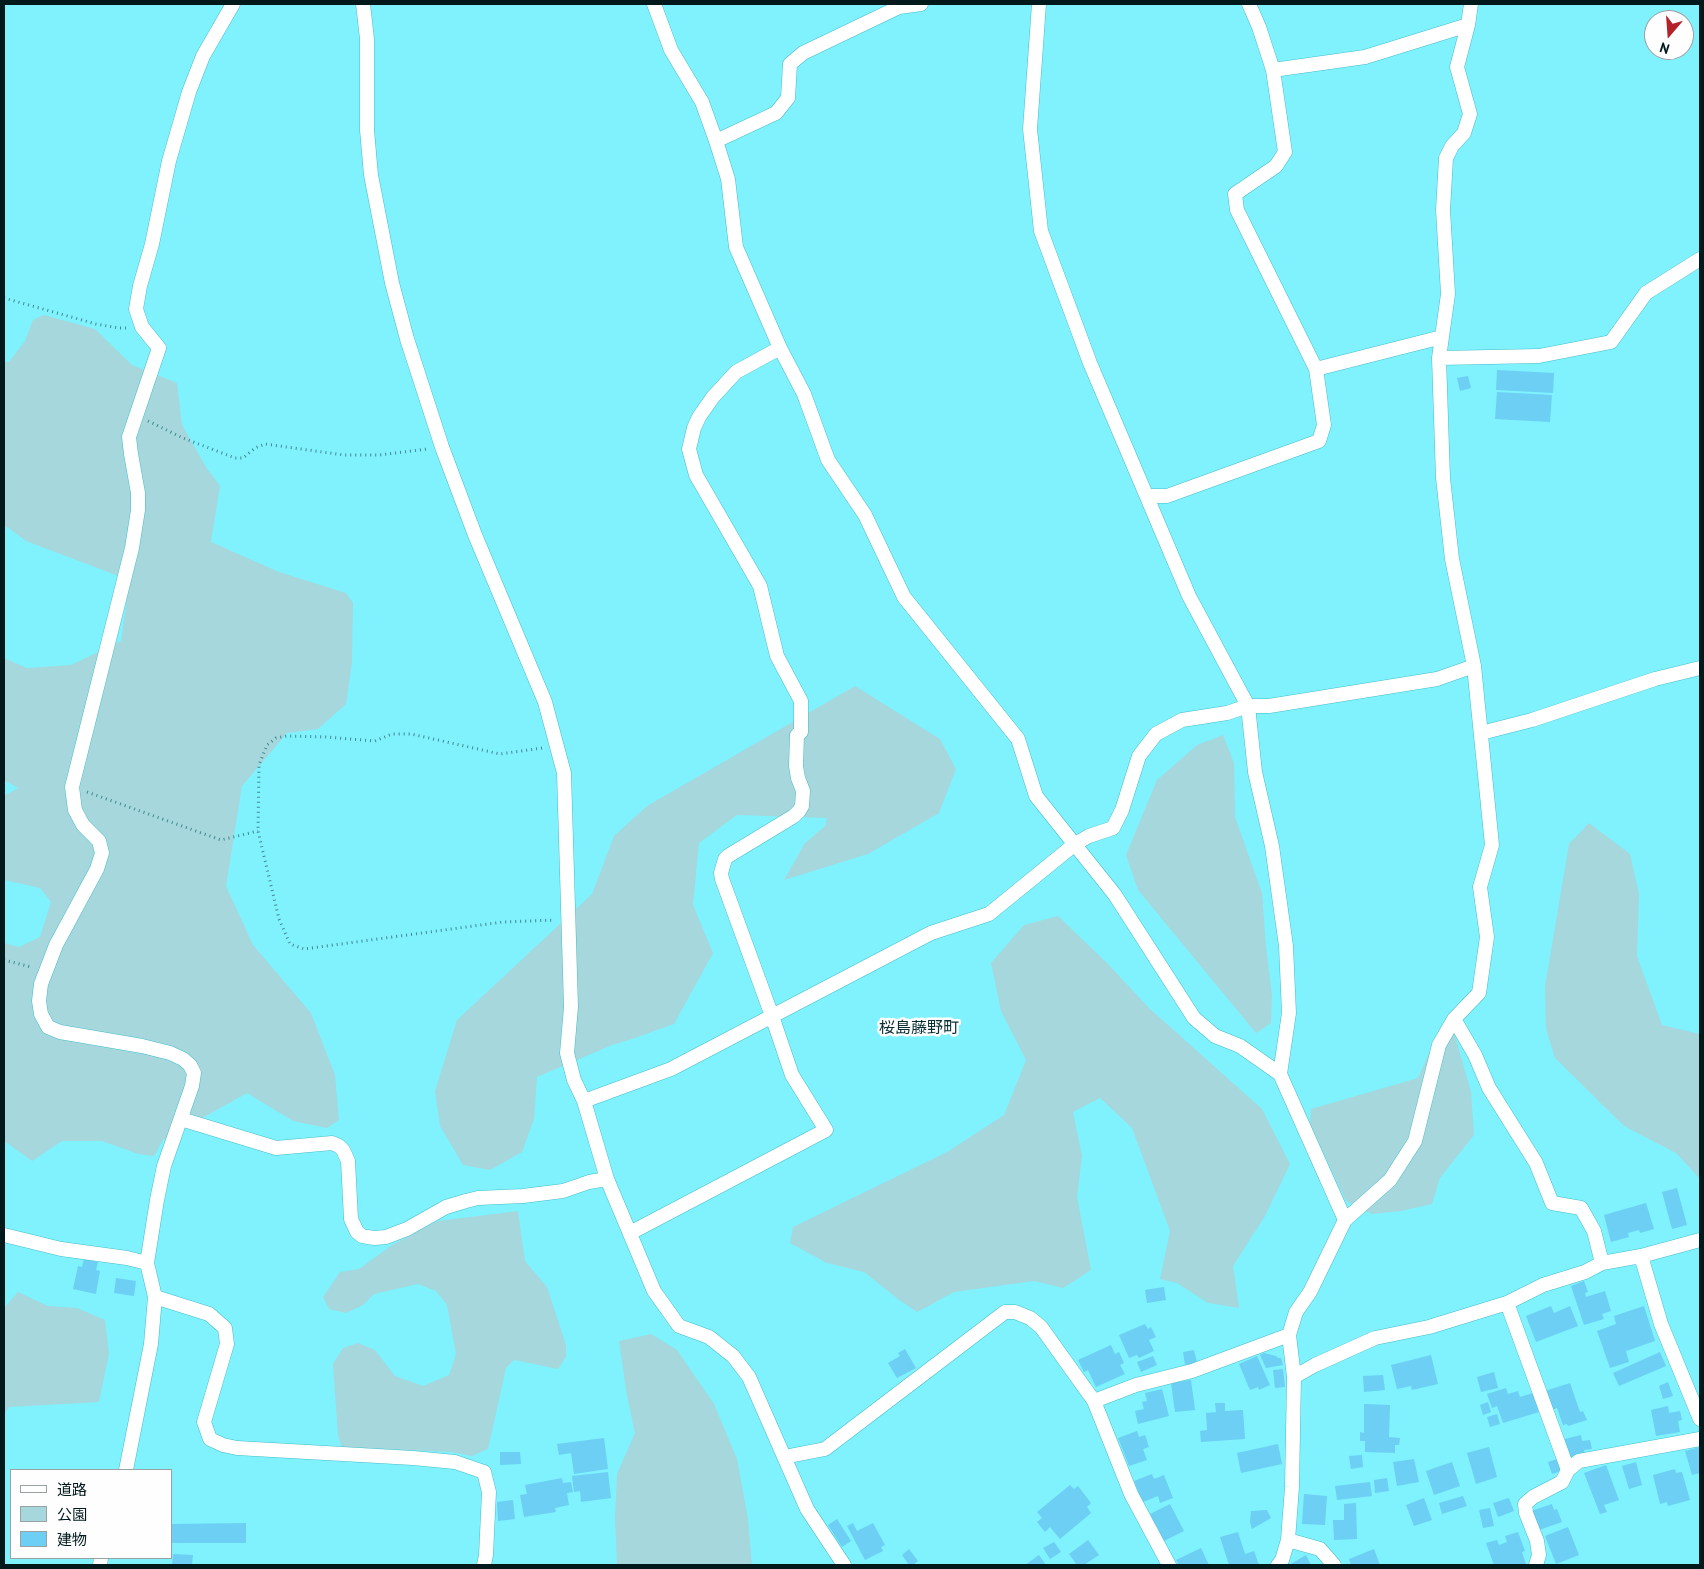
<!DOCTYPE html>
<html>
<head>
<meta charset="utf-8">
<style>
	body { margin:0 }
	#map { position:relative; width:1704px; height:1569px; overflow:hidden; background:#7ff2fe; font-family:"PT Sans","Noto Sans JP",sans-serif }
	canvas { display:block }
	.frame { position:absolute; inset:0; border:5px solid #01191b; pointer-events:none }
	.legend { position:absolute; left:10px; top:1469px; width:162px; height:90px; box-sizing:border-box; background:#fefefe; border:1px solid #99a2a3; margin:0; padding:6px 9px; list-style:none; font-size:15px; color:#01191b }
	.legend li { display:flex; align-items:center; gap:10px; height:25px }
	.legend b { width:25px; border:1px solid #99a2a3 }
	.north { position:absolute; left:1644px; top:10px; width:50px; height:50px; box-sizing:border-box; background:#fefefe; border:1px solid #99a2a3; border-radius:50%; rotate:198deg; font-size:14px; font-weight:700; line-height:20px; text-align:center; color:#01191b }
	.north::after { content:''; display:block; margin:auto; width:18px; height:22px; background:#b32229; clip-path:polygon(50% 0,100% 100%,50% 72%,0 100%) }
</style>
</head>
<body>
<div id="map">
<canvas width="1704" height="1569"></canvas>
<div class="frame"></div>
<ul class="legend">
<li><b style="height:6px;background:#fff"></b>道路</li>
<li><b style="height:14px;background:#a5d7dd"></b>公園</li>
<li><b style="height:14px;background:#6ccff3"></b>建物</li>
</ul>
<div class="north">N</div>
</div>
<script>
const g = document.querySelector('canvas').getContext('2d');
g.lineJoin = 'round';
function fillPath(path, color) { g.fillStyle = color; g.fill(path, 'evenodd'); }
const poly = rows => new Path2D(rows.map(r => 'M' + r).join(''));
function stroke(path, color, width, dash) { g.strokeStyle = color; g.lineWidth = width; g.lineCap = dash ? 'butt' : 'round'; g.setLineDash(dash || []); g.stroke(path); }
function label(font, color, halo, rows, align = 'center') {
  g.font = font + ' "PT Sans","Noto Sans JP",sans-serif'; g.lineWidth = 5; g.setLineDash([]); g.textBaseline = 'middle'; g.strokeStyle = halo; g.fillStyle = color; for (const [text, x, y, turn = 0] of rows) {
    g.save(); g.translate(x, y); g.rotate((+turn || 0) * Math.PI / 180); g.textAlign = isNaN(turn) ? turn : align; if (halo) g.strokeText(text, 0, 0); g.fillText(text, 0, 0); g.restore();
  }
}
fillPath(poly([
	[44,315,95,329,132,365,177,383,182,425,206,467,220,486,211,542,279,572,346,593,353,603,352,662,346,704,318,729,287,733,242,786,226,886,253,945,311,1013,335,1075,339,1120,327,1128,293,1121,247,1093,163,1140,154,1156,138,1154,102,1141,62,1141,32,1161,4,1141,4,943,19,947,40,937,51,902,40,888,4,880,4,796,18,788,4,780,4,658,27,668,71,665,121,641,129,585,116,575,26,541,4,525,4,362,9,362,25,341,33,320],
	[855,686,940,739,956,769,939,813,868,854,784,880,805,843,825,826,827,818,737,815,699,843,693,905,713,953,674,1024,632,1039,612,1045,537,1077,534,1119,522,1152,490,1170,463,1165,440,1126,435,1091,457,1020,592,894,614,836,647,806],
	[1223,735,1234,763,1235,817,1262,893,1266,946,1272,996,1271,1023,1256,1033,1138,890,1126,855,1157,780,1197,745],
	[1589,823,1630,854,1639,894,1637,956,1662,1025,1700,1034,1700,1179,1676,1153,1624,1126,1555,1058,1546,1029,1545,986,1569,844],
	[1058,916,1107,963,1149,1008,1262,1109,1290,1164,1265,1216,1233,1266,1239,1308,1208,1303,1177,1283,1160,1279,1170,1231,1132,1128,1100,1098,1073,1112,1082,1156,1077,1197,1091,1270,1063,1288,1034,1281,954,1292,917,1312,898,1299,864,1272,827,1263,790,1243,793,1227,947,1152,1004,1115,1026,1060,1001,1011,991,963,1024,925],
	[1453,1029,1471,1092,1474,1135,1440,1178,1432,1204,1401,1211,1372,1214,1346,1201,1310,1124,1311,1109,1418,1078,1430,1051],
	[518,1211,525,1261,547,1287,566,1345,566,1357,558,1369,514,1360,506,1368,488,1449,472,1456,451,1452,342,1447,338,1436,333,1364,343,1348,358,1343,375,1350,395,1376,423,1386,449,1375,456,1354,447,1305,436,1291,418,1284,374,1294,363,1305,346,1313,329,1309,323,1297,340,1272,359,1269,392,1245,438,1221],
	[18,1292,48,1306,77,1308,105,1320,109,1354,99,1402,9,1407,4,1415,4,1308],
	[651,1334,677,1350,714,1404,737,1459,748,1519,752,1565,617,1565,615,1518,617,1474,635,1433,627,1396,619,1341]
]), '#a5d7dd');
fillPath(poly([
	[1497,370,1554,373,1553,393,1496,390],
	[1468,376,1471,388,1460,391,1457,378],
	[1497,392,1552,395,1550,422,1495,419],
	[1677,1188,1687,1225,1672,1229,1662,1192],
	[1646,1203,1654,1229,1640,1233,1639,1230,1628,1233,1629,1237,1611,1242,1604,1215],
	[84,1259,98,1262,96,1270,100,1271,96,1294,73,1289,78,1266,82,1267],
	[116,1278,136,1281,134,1296,114,1293],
	[1584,1281,1588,1292,1585,1293,1586,1297,1605,1291,1611,1311,1602,1314,1604,1319,1584,1325,1571,1286],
	[1164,1287,1166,1300,1147,1303,1145,1290],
	[1551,1306,1554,1313,1570,1306,1578,1326,1536,1342,1526,1316],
	[1644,1306,1655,1341,1626,1351,1629,1362,1610,1368,1597,1331,1616,1324,1614,1316],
	[1145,1324,1148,1329,1151,1327,1156,1337,1149,1340,1154,1351,1139,1358,1137,1355,1129,1358,1119,1335],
	[1111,1345,1115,1354,1119,1352,1124,1363,1120,1365,1125,1374,1096,1387,1088,1370,1084,1372,1078,1360],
	[905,1349,916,1368,897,1378,888,1363,900,1356,898,1353],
	[1194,1350,1197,1363,1185,1365,1183,1352],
	[1660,1352,1666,1366,1619,1386,1613,1373],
	[1264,1353,1276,1356,1278,1358,1281,1358,1283,1365,1266,1368,1260,1355],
	[1431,1355,1438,1384,1412,1390,1411,1386,1397,1389,1391,1365],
	[1153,1356,1157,1365,1141,1372,1137,1362],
	[1257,1356,1270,1385,1259,1390,1258,1387,1250,1390,1239,1364],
	[1283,1369,1285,1387,1275,1388,1273,1370],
	[1494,1372,1498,1388,1481,1392,1477,1377],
	[1383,1375,1385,1390,1364,1392,1363,1376],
	[1191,1380,1195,1410,1175,1412,1171,1383],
	[1668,1382,1673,1396,1663,1399,1659,1386],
	[1570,1383,1580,1412,1583,1411,1587,1420,1568,1426,1567,1424,1563,1425,1557,1408,1549,1411,1542,1392],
	[1506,1388,1508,1394,1518,1391,1520,1397,1533,1393,1539,1412,1503,1423,1497,1406,1492,1408,1487,1394],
	[1162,1389,1169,1416,1138,1424,1135,1411,1144,1409,1142,1402,1147,1401,1145,1393],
	[1488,1402,1491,1412,1483,1415,1480,1405],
	[1215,1403,1225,1403,1225,1411,1243,1410,1245,1439,1201,1442,1200,1431,1207,1430,1206,1413,1216,1412],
	[1364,1404,1390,1405,1389,1437,1400,1438,1399,1445,1395,1445,1395,1453,1365,1452,1365,1441,1360,1441,1360,1432,1364,1433],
	[1668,1406,1669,1413,1680,1411,1682,1420,1678,1421,1680,1432,1656,1436,1651,1410],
	[1497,1414,1500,1424,1490,1427,1487,1417],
	[1137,1431,1139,1437,1145,1435,1149,1447,1143,1449,1147,1460,1129,1466,1118,1438],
	[1581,1435,1582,1441,1590,1440,1592,1449,1584,1450,1585,1454,1566,1458,1561,1440],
	[604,1438,608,1469,574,1474,571,1453,559,1455,557,1444],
	[1278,1444,1282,1464,1241,1473,1237,1453],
	[1489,1447,1497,1477,1476,1484,1467,1453],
	[1700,1447,1700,1473,1692,1475,1685,1451],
	[500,1452,520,1452,521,1464,500,1465],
	[1362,1455,1363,1467,1351,1469,1349,1456],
	[1414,1459,1419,1482,1397,1486,1393,1462],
	[1557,1459,1561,1471,1552,1474,1548,1462],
	[1452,1462,1460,1486,1434,1495,1426,1471],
	[1636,1462,1642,1485,1629,1489,1622,1466],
	[1606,1465,1619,1500,1604,1505,1607,1512,1600,1514,1584,1473],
	[1675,1469,1676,1473,1682,1472,1690,1500,1668,1506,1667,1502,1660,1504,1653,1475],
	[608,1472,611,1498,581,1502,580,1491,574,1492,572,1476],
	[1152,1474,1154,1479,1164,1475,1173,1498,1160,1503,1158,1496,1143,1502,1134,1481],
	[562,1478,563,1483,571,1482,573,1492,567,1493,569,1505,555,1508,556,1512,524,1517,520,1495,527,1494,525,1485],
	[1387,1478,1389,1491,1375,1493,1374,1480],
	[1370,1482,1372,1496,1337,1500,1335,1486],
	[1070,1485,1074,1489,1078,1486,1091,1503,1087,1507,1091,1513,1060,1539,1050,1527,1045,1532,1037,1522,1042,1518,1037,1512],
	[1304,1494,1327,1496,1325,1525,1302,1524],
	[1463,1496,1467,1506,1442,1514,1439,1503],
	[1424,1498,1432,1520,1414,1526,1406,1505],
	[1509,1498,1514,1511,1498,1517,1493,1503],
	[513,1500,515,1519,498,1521,497,1502],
	[1356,1503,1357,1539,1334,1540,1333,1520,1344,1520,1344,1504],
	[1170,1504,1184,1531,1164,1541,1150,1514],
	[1552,1504,1554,1510,1557,1509,1562,1522,1539,1530,1531,1511],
	[1490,1508,1494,1526,1483,1528,1479,1510],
	[1267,1510,1271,1518,1252,1529,1250,1522,1251,1511],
	[837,1519,851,1541,842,1547,828,1525],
	[246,1523,246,1543,171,1543,171,1524],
	[853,1523,857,1531,873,1523,885,1545,881,1547,883,1551,865,1560,847,1526],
	[1568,1527,1579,1555,1556,1564,1545,1536],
	[1238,1532,1245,1554,1254,1551,1259,1565,1229,1565,1220,1537],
	[1518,1532,1525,1551,1522,1552,1526,1564,1494,1565,1486,1543,1497,1540,1499,1545,1507,1542,1505,1536],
	[1088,1540,1099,1555,1084,1565,1077,1565,1069,1554],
	[1054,1542,1061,1552,1050,1559,1043,1548],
	[1201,1548,1209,1565,1179,1565,1176,1560],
	[909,1549,918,1561,913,1565,909,1565,902,1555],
	[1374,1549,1380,1565,1351,1565,1349,1559],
	[173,1554,193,1555,192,1565,172,1565],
	[1039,1555,1046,1565,1025,1565],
	[1306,1555,1311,1565,1289,1565]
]), '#6ccff3');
const minor = poly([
	[363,4,367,39,367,130,371,175,392,283,407,339,442,447,475,535,545,702,564,773,571,1007,567,1053,574,1080,584,1101,607,1179,654,1291,679,1326,709,1337,733,1356,749,1377,807,1509,844,1565],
	[654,4,671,50,702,102,716,141,728,179,736,247,780,348,804,394,828,460,865,515,904,597,1018,739,1036,796,1115,895,1194,1018,1215,1036,1240,1046,1280,1074],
	[1039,4,1030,129,1041,231,1090,363,1189,596,1248,706,1255,772,1272,846,1286,946,1289,1013,1280,1074,1345,1220],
	[1273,70,1365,57,1468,25],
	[716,141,776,113,788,98,790,64,803,53,899,7,921,4],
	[1439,358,1539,356,1611,342,1646,293,1700,259],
	[1316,369,1442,337],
	[1147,496,1167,496,1319,441,1324,425,1316,369,1237,210,1235,194,1276,166,1285,152,1273,70,1259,27,1249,4],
	[1481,733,1532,720,1655,679,1700,668],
	[1454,1019,1475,1055,1489,1088,1536,1163,1552,1203,1581,1208,1594,1231,1602,1263],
	[584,1101,671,1069,931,933,989,914,1075,844,1089,836,1113,828,1122,810,1139,756,1156,734,1182,720,1227,713,1248,706,1269,706,1437,679,1474,666],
	[181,1119,276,1148,332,1143,339,1146,343,1150,348,1161,351,1219,357,1232,362,1236,367,1237,375,1238,386,1237,407,1229,446,1207,466,1201,478,1198,523,1196,563,1191,589,1182,607,1179],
	[630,1233,826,1130,792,1075,772,1016,722,879,721,873,725,859,728,856,794,816,799,811,802,806,803,791,798,778,796,766,797,735,801,732,801,701,777,656,760,586,696,475,689,449,694,428,699,417,713,397,736,372,780,348],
	[4,1235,61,1249,127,1258,147,1263],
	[1641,1256,1661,1324,1700,1419],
	[155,1297,209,1314,225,1328,227,1344,204,1422,210,1439,223,1445,237,1448,413,1458,455,1462,484,1472,489,1492,486,1555,484,1565],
	[1507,1303,1568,1470],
	[1294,1377,1315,1365,1375,1338,1429,1327,1507,1303,1543,1285,1585,1272,1602,1263,1641,1256,1700,1240],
	[1094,1401,1136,1385,1192,1371,1289,1335],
	[784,1457,825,1449,1005,1312,1015,1312,1030,1318,1041,1327,1094,1401,1131,1494,1169,1565],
	[126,1470,151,1344,155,1297,147,1263,157,1200,164,1166,192,1086,194,1073,190,1065,183,1059,170,1053,142,1046,60,1032,48,1027,41,1014,39,1001,41,984,56,945,97,869,102,853,99,841,83,825,75,810,72,787,132,548,138,510,138,493,131,454,129,437,159,348,142,327,136,309,140,286,152,244,169,161,189,92,203,56,233,4],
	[1288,1540,1320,1549,1334,1565],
	[100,1565,101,1558],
	[1278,1565,1282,1560,1288,1540,1292,1487,1294,1377,1289,1335,1296,1312,1310,1292,1345,1220,1390,1180,1415,1141,1439,1045,1454,1019,1479,993,1487,937,1480,887,1492,845,1474,666,1452,559,1443,478,1439,358,1448,294,1443,210,1446,158,1452,146,1464,133,1470,114,1457,67,1468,25,1471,4],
	[1536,1565,1539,1555,1537,1541,1526,1513,1525,1504,1533,1497,1562,1482,1568,1470,1579,1461,1700,1439]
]);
stroke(minor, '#45bdc9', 15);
stroke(poly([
	[4,298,96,324,119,328,126,328],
	[148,421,183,438,235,458,243,458,255,448,265,444,344,455,380,455,427,449],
	[542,748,500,754,411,734,392,734,375,741,326,737,287,736,276,738,267,745,259,765,258,831,279,919,290,944,304,949,503,922,555,920],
	[87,792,221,840,258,831],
	[4,960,31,967]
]), '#41888f', 3, [1, 4]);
stroke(minor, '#fff', 14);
label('16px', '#092f33', '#fefefe', [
	["桜島藤野町",919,1028]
]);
</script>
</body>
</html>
